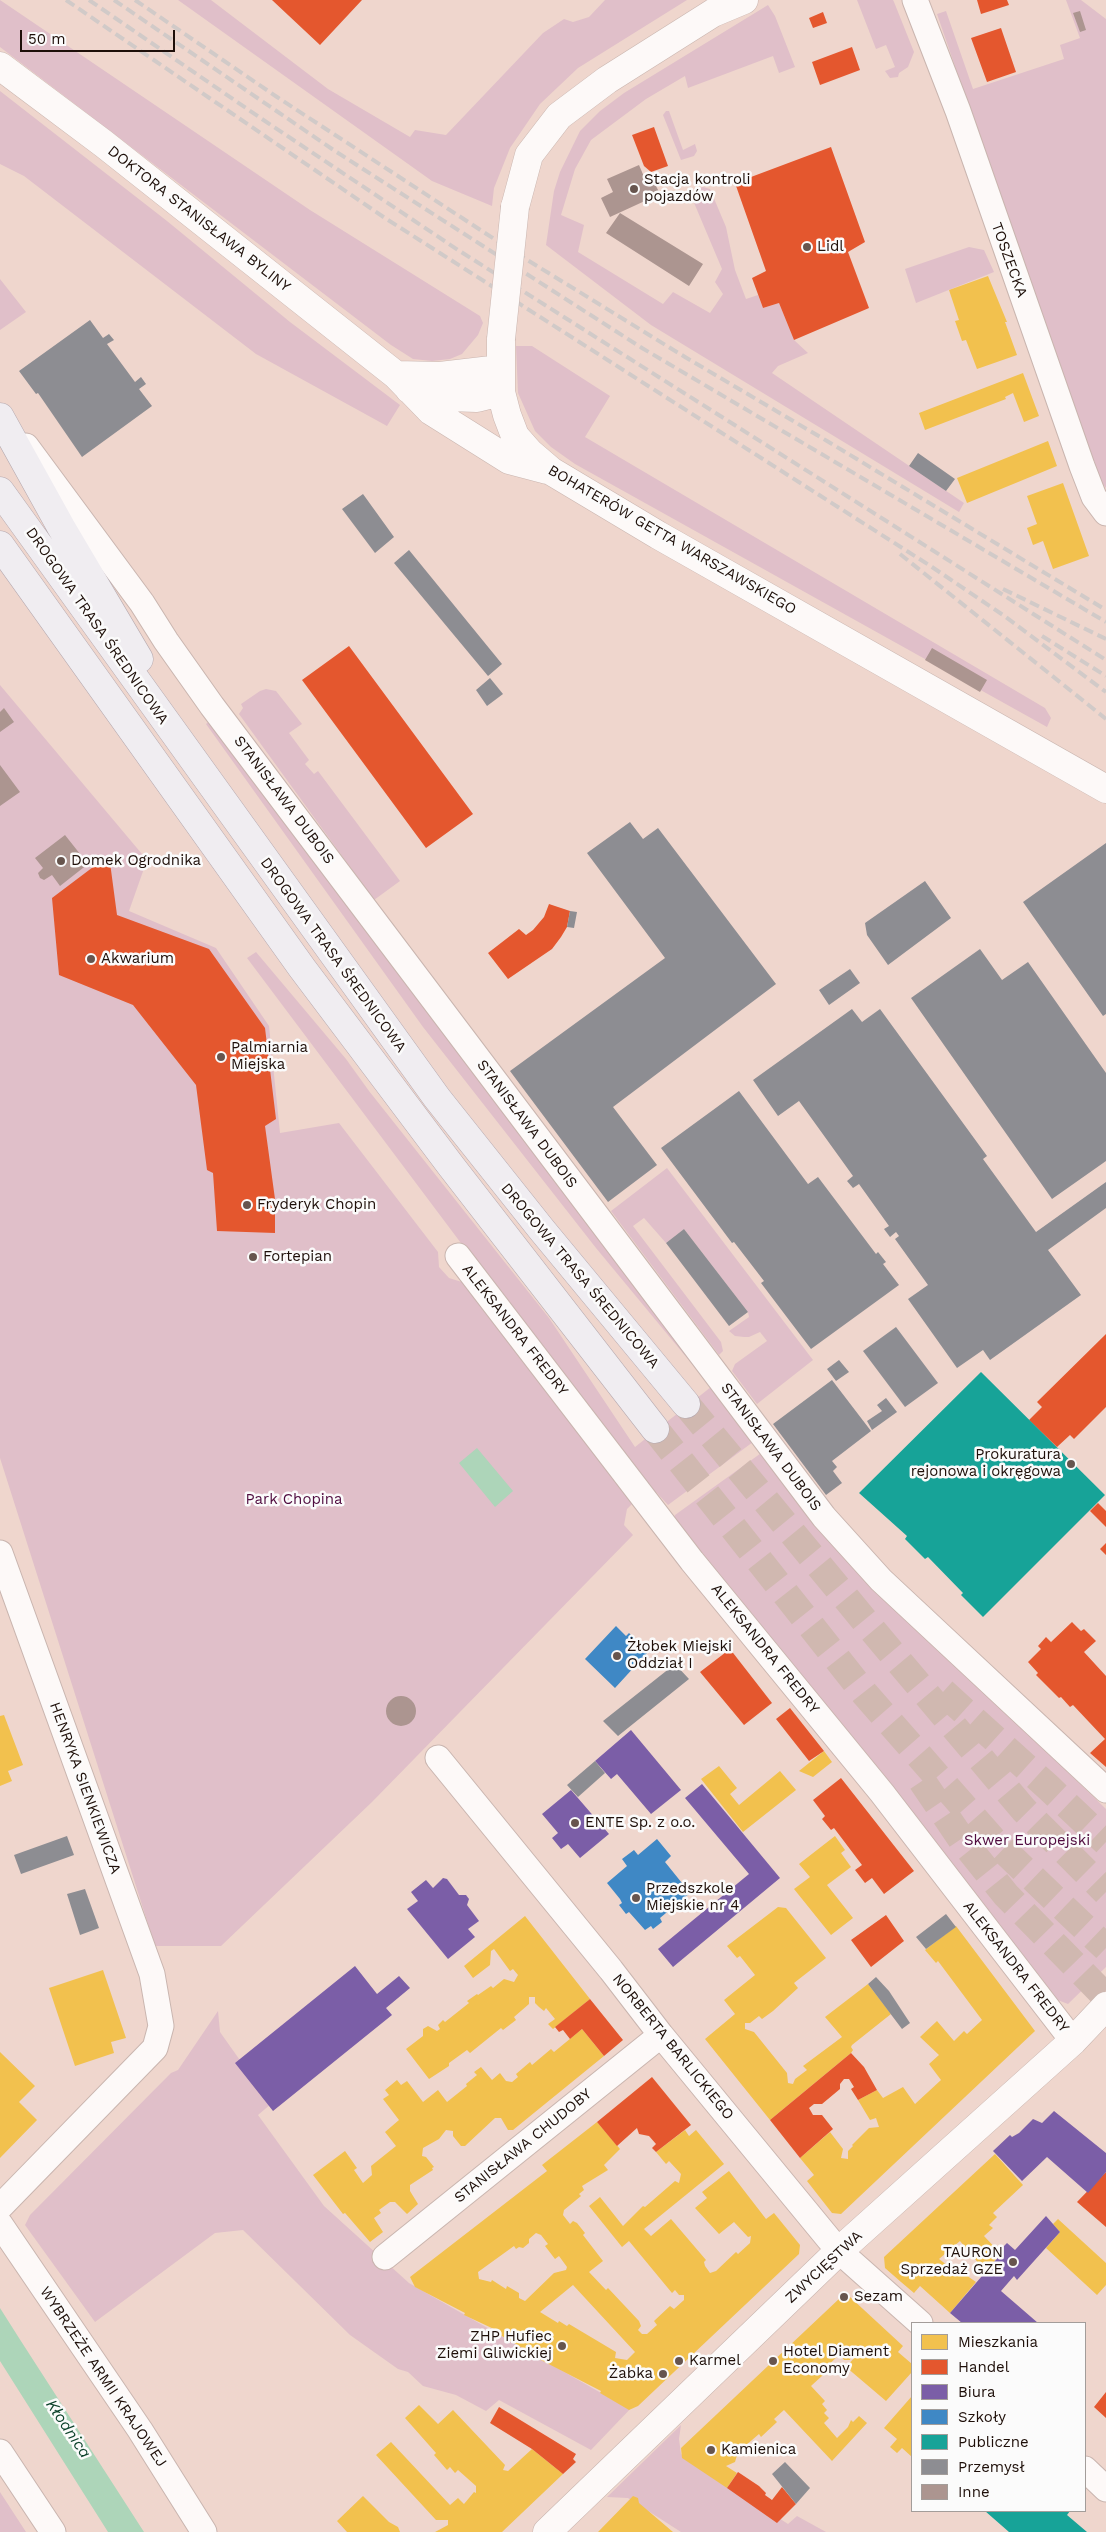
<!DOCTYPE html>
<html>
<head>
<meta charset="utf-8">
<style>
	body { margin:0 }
	#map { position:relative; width:1106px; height:2532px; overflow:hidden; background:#efd6cd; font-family:"Work Sans",sans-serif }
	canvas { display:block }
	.legend { position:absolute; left:911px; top:2322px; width:175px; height:190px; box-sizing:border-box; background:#fbfbfb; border:1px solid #a39d9a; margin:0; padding:6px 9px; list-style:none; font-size:15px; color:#1e0f09 }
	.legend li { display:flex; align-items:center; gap:10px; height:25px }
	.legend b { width:25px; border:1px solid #a39d9a }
	.scale { position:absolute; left:20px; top:30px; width:155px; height:22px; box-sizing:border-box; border:2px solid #1e0f09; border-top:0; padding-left:6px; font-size:15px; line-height:18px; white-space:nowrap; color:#1e0f09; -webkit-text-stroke:4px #fbfbfb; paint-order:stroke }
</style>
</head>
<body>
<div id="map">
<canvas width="1106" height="2532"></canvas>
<ul class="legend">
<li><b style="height:14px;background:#f2c14e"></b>Mieszkania</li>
<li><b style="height:14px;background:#e4572e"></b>Handel</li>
<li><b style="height:14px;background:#7b5ea7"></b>Biura</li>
<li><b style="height:14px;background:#3f88c5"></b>Szkoły</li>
<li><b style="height:14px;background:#17a398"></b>Publiczne</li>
<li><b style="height:14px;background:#8d8d92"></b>Przemysł</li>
<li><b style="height:14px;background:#ac9590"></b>Inne</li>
</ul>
<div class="scale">50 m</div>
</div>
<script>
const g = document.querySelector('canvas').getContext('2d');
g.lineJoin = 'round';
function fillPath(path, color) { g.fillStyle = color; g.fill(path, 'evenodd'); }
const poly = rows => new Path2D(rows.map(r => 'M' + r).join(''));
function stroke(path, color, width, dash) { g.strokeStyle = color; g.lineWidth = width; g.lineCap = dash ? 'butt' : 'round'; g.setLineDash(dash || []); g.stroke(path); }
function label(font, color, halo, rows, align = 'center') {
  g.font = font + ' "Work Sans",sans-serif'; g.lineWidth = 5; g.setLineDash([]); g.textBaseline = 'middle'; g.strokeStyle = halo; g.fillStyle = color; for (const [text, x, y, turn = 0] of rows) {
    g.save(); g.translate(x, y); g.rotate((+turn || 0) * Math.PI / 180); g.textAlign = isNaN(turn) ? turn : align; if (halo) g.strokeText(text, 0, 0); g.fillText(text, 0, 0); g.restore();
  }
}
fillPath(poly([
	[0,0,310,210,480,316,483,323,478,335,462,354,450,359,432,361,413,359,391,345,0,47],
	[178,0,211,0,328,89,410,137,415,130,446,135,543,33,564,19,573,22,589,17,605,0,687,0,578,68,540,104,510,148,494,188,492,206,432,181],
	[857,0,893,0,894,2,914,52,908,67,899,73,898,77,890,78,885,71,895,67,886,45,876,49],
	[1066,0,1081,0,1106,19,1106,488,1096,476,937,14,946,11,973,89,1064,59,1060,45,1080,38],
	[768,5,775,16,795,67,779,73,773,56,688,88,685,76,646,99,591,140,575,169,561,215,584,225,578,252,663,304,673,292,710,313,723,294,715,282,722,269,692,198,695,189,703,187,710,189,726,227,735,270,746,299,758,295,763,308,779,303,794,340,808,353,778,366,772,373,964,503,959,512,651,325,546,245,554,191,560,172,580,131,600,111,624,93],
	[0,91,167,221,290,322,400,405,387,426,256,354,24,176,0,164],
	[666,111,669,111,683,150,695,144,697,151,694,156,681,160,663,115],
	[969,247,984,250,994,272,916,303,905,269],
	[0,279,26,312,0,330],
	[516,346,532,346,610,396,585,437,1045,708,1051,718,1047,727,575,464,551,447,535,431,518,393],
	[0,685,147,860,129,911,216,948,269,1026,280,1133,339,1123,438,1252,439,1267,449,1278,465,1283,633,1503,627,1509,624,1525,633,1535,372,1802,221,1946,155,1946,0,1458],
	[266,689,276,691,302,724,289,733,309,760,305,764,314,774,318,771,400,881,374,900,239,714,243,708,241,704,260,691],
	[212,719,753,1442,668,1505,656,1492,650,1495,247,958,256,952,346,1059,369,1091,549,1318,635,1447,711,1387,596,1248,423,1027,206,724],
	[667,1168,813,1360,757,1404,732,1371,735,1364,767,1341,760,1332,749,1337,744,1337,735,1336,729,1331,749,1317,748,1312,684,1229,666,1243,644,1218,633,1226,721,1342,723,1351,719,1355,611,1211],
	[764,1451,902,1611,1106,1809,1106,1967,1068,2004,1050,1997,672,1524,675,1515],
	[218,2011,220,2032,271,2104,258,2115,324,2206,409,2283,615,2401,634,2405,591,2450,499,2400,486,2411,456,2395,423,2386,408,2372,398,2369,350,2335,243,2230,215,2233,95,2322,25,2225,30,2215,171,2073,178,2070],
	[681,2425,679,2439,681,2454,788,2524,797,2516,826,2532,681,2532,628,2498,607,2497],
	[0,2492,26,2532,0,2532]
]), '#e0bfc9');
fillPath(poly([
	[477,1448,513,1491,495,1507,459,1463],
	[0,2308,19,2338,144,2532,108,2532,0,2361]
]), '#add5b9');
fillPath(poly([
	[988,276,1007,322,1005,322,1017,355,977,369,966,340,962,341,955,321,959,320,949,290],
	[1023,373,1039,416,1024,422,1013,393,1005,397,1006,399,925,430,919,413],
	[1048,441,1057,466,967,503,957,478],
	[1063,483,1089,556,1053,569,1043,541,1033,545,1027,528,1037,524,1027,496],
	[4,1715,23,1765,8,1771,12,1781,0,1786,0,1716],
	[824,1751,832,1762,813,1777,799,1771],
	[719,1766,737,1788,730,1794,739,1805,780,1771,796,1790,743,1832,701,1779],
	[835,1836,845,1850,841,1853,851,1867,827,1885,853,1918,831,1935,794,1889,810,1877,799,1864],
	[778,1907,786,1908,826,1958,794,1983,798,1988,773,2011,762,2019,759,2016,750,2023,745,2023,745,2029,754,2032,787,2073,788,2083,793,2084,795,2079,807,2070,803,2066,842,2037,825,2017,868,1984,891,2014,852,2045,851,2047,853,2050,851,2053,770,2120,705,2039,735,2014,724,2000,755,1975,740,1956,737,1958,727,1946],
	[525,1916,590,1999,553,2029,548,2024,555,2019,546,2008,544,2011,539,2007,535,2003,535,1997,529,1997,529,2004,514,2017,516,2020,503,2030,501,2028,470,2053,467,2050,449,2063,449,2066,429,2079,406,2049,423,2036,423,2029,428,2026,437,2031,440,2029,438,2025,443,2020,445,2022,469,2003,467,2001,477,1994,478,1995,491,1986,493,1988,504,1979,514,1982,518,1975,513,1969,510,1971,494,1949,491,1951,490,1965,473,1978,464,1966],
	[956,1926,1035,2031,841,2214,832,2213,807,2181,814,2175,800,2158,830,2132,843,2149,841,2158,848,2159,848,2151,853,2146,852,2145,869,2128,879,2127,876,2118,870,2120,858,2100,877,2090,883,2098,903,2087,915,2104,941,2080,929,2064,939,2055,920,2037,937,2021,954,2041,964,2031,967,2034,982,2020,938,1961,936,1963,925,1950],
	[103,1970,126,2038,111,2042,114,2053,75,2066,49,1988],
	[582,2029,604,2056,513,2130,508,2130,501,2118,495,2118,465,2146,461,2146,453,2136,453,2131,446,2130,439,2139,423,2148,422,2156,426,2157,434,2167,432,2168,433,2170,410,2185,410,2191,418,2204,407,2214,395,2202,390,2202,379,2210,381,2213,374,2218,383,2232,370,2242,345,2213,343,2214,313,2175,345,2151,357,2168,354,2170,363,2183,372,2175,371,2166,396,2146,385,2132,399,2120,383,2099,389,2095,385,2090,397,2080,401,2085,407,2081,423,2102,438,2090,447,2102,467,2086,466,2084,477,2075,474,2072,481,2067,492,2080,500,2073,506,2081,512,2082,518,2077,516,2074,530,2062,532,2065,551,2049,554,2052],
	[0,2052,35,2086,19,2102,37,2120,0,2158],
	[597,2122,620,2149,604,2165,608,2170,582,2186,584,2190,579,2194,581,2196,564,2210,563,2215,570,2224,573,2221,577,2223,585,2233,583,2235,603,2261,589,2272,606,2290,608,2288,639,2321,641,2326,638,2330,642,2334,647,2334,657,2325,654,2321,670,2306,674,2309,684,2300,684,2295,679,2295,675,2290,672,2293,629,2241,622,2247,589,2206,600,2197,623,2226,643,2206,645,2207,675,2181,679,2183,681,2174,669,2161,666,2164,656,2152,685,2130,689,2136,696,2130,724,2164,644,2229,651,2236,671,2219,706,2260,704,2262,705,2266,710,2273,716,2271,736,2252,738,2254,750,2243,751,2236,748,2237,734,2222,719,2234,695,2208,707,2198,702,2192,729,2171,766,2219,774,2213,800,2245,799,2254,638,2406,629,2410,600,2393,601,2391,537,2358,538,2357,495,2332,496,2330,464,2315,465,2313,415,2287,410,2277,547,2171,542,2165],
	[536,2233,541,2235,548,2244,545,2246,555,2259,559,2256,567,2267,566,2270,554,2273,525,2301,519,2298,519,2293,507,2286,506,2289,492,2280,491,2282,479,2279,478,2272,514,2246,516,2249,519,2247,523,2248,529,2243,529,2239],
	[573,2285,635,2352,627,2360,615,2358,616,2352,569,2324,567,2326,559,2321,558,2323,540,2312],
	[995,2154,1023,2185,993,2213,997,2217,989,2225,993,2228,984,2236,1001,2254,985,2271,960,2241,939,2259,960,2275,963,2273,976,2282,950,2313,920,2286,914,2293,901,2282,885,2268,884,2257],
	[1058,2219,1106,2263,1106,2285,1097,2295,1046,2248,1060,2232,1053,2224],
	[841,2297,850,2297,903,2346,898,2352,912,2364,912,2372,886,2401,846,2367,855,2357,852,2354,850,2360,844,2360,840,2354,820,2373,823,2375,811,2386,825,2401,822,2404,827,2410,824,2413,829,2418,824,2423,837,2438,848,2427,851,2420,853,2422,859,2416,867,2423,832,2461,784,2410,774,2419,777,2422,761,2437,759,2434,738,2452,735,2462,726,2466,737,2473,727,2488,682,2458,681,2448],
	[912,2396,912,2457,902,2448,897,2453,890,2447,897,2439,884,2428],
	[419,2405,438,2424,453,2410,505,2465,503,2470,508,2471,532,2449,563,2474,502,2532,435,2532,448,2525,448,2520,436,2520,376,2455,391,2442,450,2505,458,2498,464,2504,474,2492,476,2493,476,2486,458,2470,455,2473,450,2467,447,2470,434,2455,436,2453,405,2418],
	[363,2496,389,2522,398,2527,400,2532,347,2532,337,2521],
	[633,2496,638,2498,639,2503,673,2532,598,2532]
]), '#f2c14e');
fillPath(poly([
	[272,0,362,0,320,45],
	[977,0,1007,0,1009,5,981,14],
	[823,12,827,23,813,28,809,18],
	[1001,28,1016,72,987,82,971,38],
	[852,47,860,70,820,85,812,62],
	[654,127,668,166,651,172,644,166,632,135],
	[831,147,865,242,848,252,869,308,794,340,779,303,763,308,752,278,766,271,735,183],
	[349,646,473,814,426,848,302,680],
	[109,855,117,915,209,949,265,1028,276,1119,265,1126,275,1199,275,1233,217,1231,213,1173,207,1170,196,1085,133,1005,59,975,52,898],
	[549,904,570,911,567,927,561,937,552,949,508,979,488,953,519,929,526,935,533,930,544,917],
	[1106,1334,1106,1407,1074,1439,1070,1435,1057,1447,1029,1420,1042,1407,1037,1402],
	[1098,1503,1106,1511,1106,1527,1090,1511],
	[1106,1543,1106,1555,1100,1549],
	[1072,1622,1081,1631,1084,1629,1096,1641,1084,1652,1106,1676,1106,1767,1090,1753,1105,1739,1073,1705,1070,1707,1061,1697,1059,1698,1036,1675,1038,1673,1028,1662,1041,1649,1038,1646,1046,1637,1051,1642],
	[730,1649,772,1703,744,1725,700,1672],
	[790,1708,824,1751,809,1761,776,1719],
	[841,1778,914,1871,884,1894,872,1878,865,1883,855,1870,862,1865,834,1828,831,1830,822,1819,825,1816,813,1800],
	[886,1915,904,1941,871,1967,851,1940],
	[590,1999,623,2040,604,2056,582,2029,570,2039,563,2030,559,2032,555,2027],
	[851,2053,864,2067,877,2090,858,2100,851,2089,854,2087,849,2079,844,2079,840,2084,840,2089,822,2104,814,2104,809,2108,813,2115,822,2115,833,2129,800,2158,770,2120],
	[652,2077,691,2125,656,2152,652,2148,656,2144,649,2136,639,2134,637,2128,617,2146,597,2122],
	[1106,2172,1106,2227,1077,2202],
	[1106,2392,1106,2418,1094,2407],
	[499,2407,576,2454,573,2459,576,2462,563,2474,532,2449,490,2423],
	[738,2472,759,2486,766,2493,765,2495,772,2500,782,2487,796,2504,777,2523,727,2488]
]), '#e4572e');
fillPath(poly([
	[631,1730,681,1790,651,1814,617,1774,611,1779,595,1761],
	[702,1784,780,1878,673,1967,658,1949,749,1874,685,1798],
	[571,1790,609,1834,580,1858,568,1844,561,1849,552,1838,558,1833,542,1814],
	[443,1878,447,1879,459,1895,466,1895,469,1899,467,1905,479,1921,468,1929,475,1937,448,1959,407,1909,418,1901,411,1892,426,1880,433,1888],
	[355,1966,377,1994,399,1976,410,1988,386,2008,392,2015,273,2111,235,2063],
	[1054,2111,1106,2153,1106,2172,1088,2193,1047,2157,1022,2181,993,2151,1010,2135,1012,2137,1019,2133,1033,2119,1042,2123],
	[1046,2216,1060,2232,1017,2280,1014,2276,1001,2291,1038,2323,962,2323,950,2313,1001,2254,999,2251,1007,2243,1015,2250]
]), '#7b5ea7');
fillPath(poly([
	[616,1626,626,1636,629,1633,648,1652,615,1688,585,1659],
	[657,1839,671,1856,665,1862,690,1893,660,1918,662,1922,653,1929,651,1926,645,1930,629,1912,626,1914,619,1905,622,1903,620,1899,607,1883,627,1866,622,1859,634,1850,638,1855]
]), '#3f88c5');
fillPath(poly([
	[981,1372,1105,1495,983,1617,961,1595,963,1593,928,1557,925,1559,905,1539,907,1536,859,1493],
	[985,2511,1070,2511,1067,2515,1087,2532,1009,2532]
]), '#17a398');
fillPath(poly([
	[90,320,103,338,109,334,114,340,107,344,135,382,141,377,146,384,139,389,152,406,82,457,38,393,36,394,19,371],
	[918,453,955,479,946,491,909,466],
	[363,494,394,537,375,553,342,509],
	[409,550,502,664,488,676,394,563],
	[490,678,503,694,487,706,476,690],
	[630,822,643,839,658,828,776,984,613,1107,657,1165,608,1202,510,1071,665,958,587,853],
	[1106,843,1106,1014,1103,1016,1023,902],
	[925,881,951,918,888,965,867,935,865,923],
	[570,911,577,912,574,928,567,927],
	[980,949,1002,980,1028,962,1106,1073,1106,1161,1052,1199,911,998],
	[850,969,860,983,829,1005,819,990],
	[852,1009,862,1022,880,1009,987,1156,983,1159,1036,1232,1106,1182,1106,1208,1048,1250,1081,1295,990,1360,983,1350,957,1368,908,1299,928,1285,895,1239,899,1236,896,1232,890,1237,884,1229,889,1226,859,1184,853,1188,847,1181,853,1176,799,1101,778,1116,753,1080],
	[739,1091,808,1184,818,1177,876,1254,878,1252,886,1262,883,1264,899,1285,811,1349,761,1283,764,1281,734,1242,732,1243,661,1148],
	[684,1229,748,1312,729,1326,666,1243],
	[896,1327,938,1383,905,1407,863,1351],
	[839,1360,849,1372,836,1381,827,1369],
	[832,1380,871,1431,832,1461,837,1467,833,1471,842,1483,826,1495,773,1424],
	[886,1398,897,1412,872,1430,867,1421,882,1411,877,1405],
	[675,1664,689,1679,618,1736,603,1721],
	[595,1761,605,1773,578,1797,567,1785],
	[67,1836,74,1855,21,1874,14,1855],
	[85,1889,99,1928,80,1935,67,1894],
	[946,1914,956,1927,926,1949,916,1937],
	[876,1977,889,1991,910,2023,902,2029,868,1984],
	[785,2462,810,2488,796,2504,772,2474]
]), '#8d8d92');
fillPath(poly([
	[1080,11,1086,30,1080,32,1073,13],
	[639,165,645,179,651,176,660,194,610,217,601,198,613,192,607,179],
	[620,213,703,264,689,286,606,233],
	[932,648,987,680,980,692,925,660],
	[4,708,14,722,0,732,0,712],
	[0,765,20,792,0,806],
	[65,835,88,864,60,886,52,875,44,880,40,878,38,873,43,868,35,858],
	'386 1711a15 15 0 1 1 30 0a15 15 0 1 1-30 0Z'
]), '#ac9590');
stroke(poly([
	[686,1404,869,1626,1024,1810,1106,1892],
	[655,1429,865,1694,993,1840,1106,1948],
	[943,1692,1048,1787,1106,1842],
	[922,1781,962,1840,1006,1895,1106,1997]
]), '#d0b8b0', 28, [28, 14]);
const street = poly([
	[915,0,958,111,1082,466,1094,497,1106,513],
	[26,446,142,603,166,641,212,706,824,1517,881,1580,1106,1790],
	[458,1256,692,1561,882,1793,1073,2041],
	[0,1553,152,1974,161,2026,155,2048,0,2207],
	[438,1758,611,1970,661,2035,828,2238,839,2251,920,2323],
	[0,2224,140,2430,204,2532],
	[385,2257,661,2035],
	[0,2452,53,2532],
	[1085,2469,1106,2489]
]);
const secondary = poly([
	[0,66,104,144,396,375,431,411,509,460,547,470],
	[515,207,529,155,559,116,607,80,713,13,744,0],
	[501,339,501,392,507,415,515,436,530,453,551,471,658,535,1106,789],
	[396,375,440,376,500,369],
	[409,389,448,397,477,398,501,392],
	[547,2532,839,2251,1073,2041,1106,2006]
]);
const primary = poly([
	[0,417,61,527,139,659],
	[0,491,437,1098,542,1230,686,1404],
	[0,545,302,968,451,1166,655,1429]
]);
stroke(street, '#c9b5af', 27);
stroke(secondary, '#c9b5af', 29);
stroke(primary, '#b5a9af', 29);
stroke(street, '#fdf9f8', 25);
stroke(secondary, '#fdf9f8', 28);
stroke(primary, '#f0edf1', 28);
stroke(poly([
	[66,0,385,218,932,567,1003,615,1106,692],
	[89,0,259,117,458,250,1106,660],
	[114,0,335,151,642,348,1106,622],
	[135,0,277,97,508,248],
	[503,245,685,357,827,441,1106,610],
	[900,554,1106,719],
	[1003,589,1106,639],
	[1042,636,1106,676]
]), '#d1cac8', 4, [10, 5]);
const secondaryBridge = poly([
	[501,339,515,207]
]);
stroke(secondaryBridge, '#c9b5af', 29, []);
stroke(secondaryBridge, '#fdf9f8', 28);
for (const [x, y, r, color] of [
	[634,189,5,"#67554e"],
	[807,247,5,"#67554e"],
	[61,861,5,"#67554e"],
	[91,959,5,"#67554e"],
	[221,1057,5,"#67554e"],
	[247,1205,5,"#67554e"],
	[253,1257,5,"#67554e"],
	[1071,1464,5,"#67554e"],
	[617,1656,5,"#67554e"],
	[575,1823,5,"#67554e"],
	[636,1898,5,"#67554e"],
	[1013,2262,5,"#67554e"],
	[844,2297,5,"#67554e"],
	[562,2346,5,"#67554e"],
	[679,2361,5,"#67554e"],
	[773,2361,5,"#67554e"],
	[663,2374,5,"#67554e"],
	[711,2450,5,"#67554e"]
]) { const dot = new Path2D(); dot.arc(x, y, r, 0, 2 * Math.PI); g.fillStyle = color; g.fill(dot); stroke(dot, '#fbfbfb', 2); }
label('15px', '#1e0f09', '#fbfbfb', [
	["Stacja kontroli",644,180],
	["pojazdów",644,197],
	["Lidl",817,247],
	["Domek Ogrodnika",71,861],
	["Akwarium",101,959],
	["Palmiarnia",231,1048],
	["Miejska",231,1065],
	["Fryderyk Chopin",257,1205],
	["Fortepian",263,1257],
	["Prokuratura",1061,1455,"right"],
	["rejonowa i okręgowa",1061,1472,"right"],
	["Żłobek Miejski",627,1647],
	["Oddział I",627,1664],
	["ENTE Sp. z o.o.",585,1823],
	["Przedszkole",646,1889],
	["Miejskie nr 4",646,1906],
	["TAURON",1003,2253,"right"],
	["Sprzedaż GZE",1003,2270,"right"],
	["Sezam",854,2297],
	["ZHP Hufiec",552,2337,"right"],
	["Ziemi Gliwickiej",552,2354,"right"],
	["Hotel Diament",783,2352],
	["Economy",783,2369],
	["Karmel",689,2361],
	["Żabka",653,2374,"right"],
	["Kamienica",721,2450]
], 'left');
label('15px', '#1e0f09', '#fbfbfb', [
	["DOKTORA STANISŁAWA BYLINY",199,219,38],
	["TOSZECKA",1009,260,70],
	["BOHATERÓW GETTA WARSZAWSKIEGO",672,540,30],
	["DROGOWA TRASA ŚREDNICOWA",97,626,55],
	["STANISŁAWA DUBOIS",284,800,53],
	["DROGOWA TRASA ŚREDNICOWA",333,955,54],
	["STANISŁAWA DUBOIS",527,1124,53],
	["DROGOWA TRASA ŚREDNICOWA",580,1276,50],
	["ALEKSANDRA FREDRY",515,1330,52],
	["STANISŁAWA DUBOIS",771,1447,53],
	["ALEKSANDRA FREDRY",765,1649,51],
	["HENRYKA SIENKIEWICZA",85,1788,70],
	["ALEKSANDRA FREDRY",1016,1967,52],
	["NORBERTA BARLICKIEGO",673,2047,51],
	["STANISŁAWA CHUDOBY",523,2146,-39],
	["ZWYCIĘSTWA",824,2267,-43],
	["WYBRZEŻE ARMII KRAJOWEJ",103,2377,56]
]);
label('15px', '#4f0b3f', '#fbfbfb', [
	["Park Chopina",294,1500],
	["Skwer Europejski",1027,1841]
]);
label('italic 16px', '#0d432c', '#fbfbfb', [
	["Kłodnica",68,2429,56]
]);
</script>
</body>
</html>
